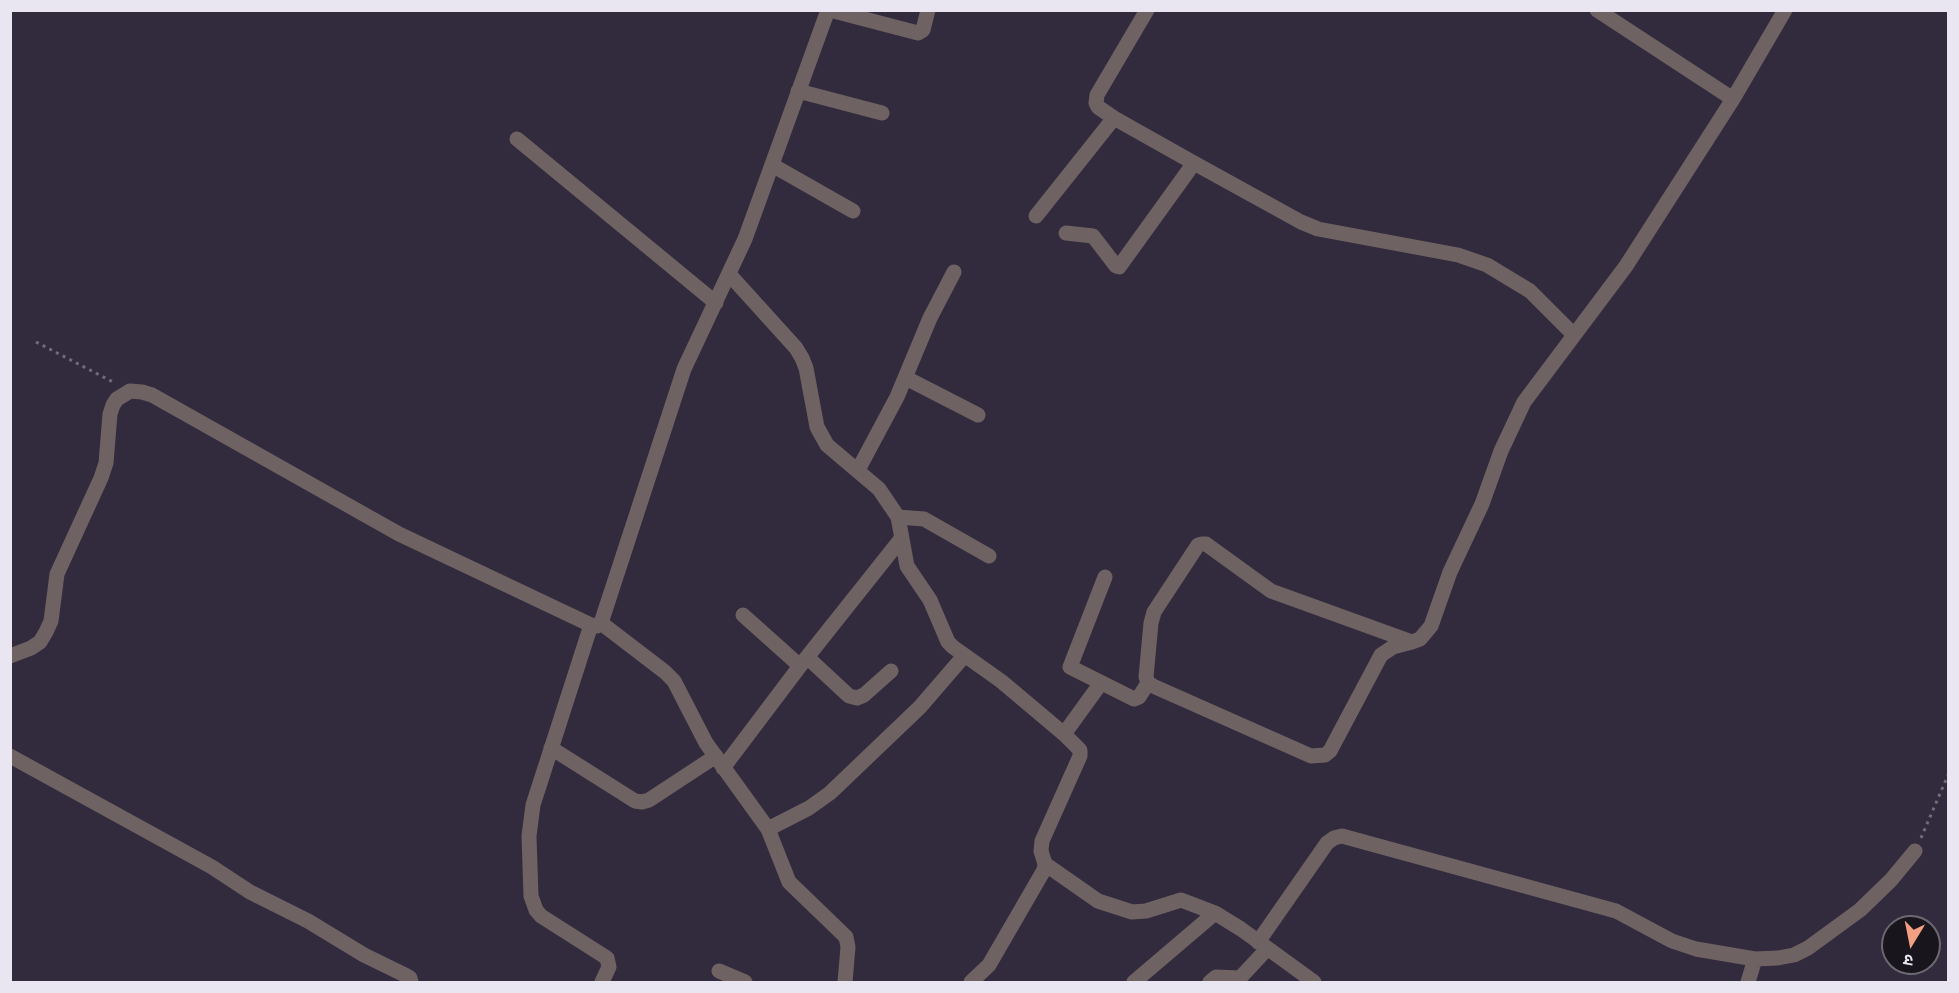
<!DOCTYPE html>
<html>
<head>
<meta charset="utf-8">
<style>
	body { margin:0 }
	#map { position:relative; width:1959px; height:993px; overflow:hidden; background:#322b3d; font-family:Quicksand,"Noto Sans Devanagari",sans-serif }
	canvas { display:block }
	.frame { position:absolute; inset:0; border:12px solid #e9e5f1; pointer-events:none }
	.north { position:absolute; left:1881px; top:915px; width:60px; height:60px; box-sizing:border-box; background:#18151d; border:2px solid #6c6872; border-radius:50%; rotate:190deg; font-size:16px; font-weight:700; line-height:24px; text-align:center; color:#e9e5f1 }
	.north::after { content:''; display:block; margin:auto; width:21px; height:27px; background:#f3a082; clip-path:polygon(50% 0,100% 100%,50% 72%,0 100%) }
</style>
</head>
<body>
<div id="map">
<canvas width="1959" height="993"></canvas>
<div class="frame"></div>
<div class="north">उ</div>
</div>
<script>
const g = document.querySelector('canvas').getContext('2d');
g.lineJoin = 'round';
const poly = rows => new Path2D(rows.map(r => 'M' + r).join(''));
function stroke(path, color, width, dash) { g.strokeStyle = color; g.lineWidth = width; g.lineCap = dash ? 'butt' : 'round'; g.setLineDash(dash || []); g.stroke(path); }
stroke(poly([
	[36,342,115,383],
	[1921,838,1948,775]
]), '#716b7b', 3, [3, 4.5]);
stroke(poly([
	[830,10,918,33,923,30,928,10],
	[1147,10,1097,95,1096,103,1098,107,1114,118,1194,163,1301,222,1318,229,1458,255,1487,265,1530,291,1574,335],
	[1597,10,1733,99],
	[798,91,882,113],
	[517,139,716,303],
	[772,165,853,211],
	[1036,216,1114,118],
	[1066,233,1093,236,1116,266,1119,267,1194,163],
	[729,274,796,348,802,358,806,368,817,427,827,445,879,489,898,517,907,566,930,600,948,642,953,647,1001,681,1064,734,1080,750,1080,756,1042,841,1041,851,1045,864,1044,870,989,965,971,982],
	[906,378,978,415],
	[858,470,897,397,930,318,954,272],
	[898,517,924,519,989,556],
	[1105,577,1070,667,1134,699,1139,697,1148,683],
	[743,615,800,666],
	[601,623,665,672,674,681,706,743,768,829,789,882,846,937,848,947,845,982],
	[591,625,533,805,529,836,531,896,536,910,541,916,607,958,609,967,602,982],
	[1412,642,1271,591,1206,544,1202,544,1198,545,1154,612,1151,623,1146,677,1148,683,1153,686,1311,756,1325,755,1330,751,1381,655,1393,647,1412,642,1420,639,1431,626,1450,572,1482,504,1501,451,1524,402,1626,266,1733,99,1785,10],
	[10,656,31,648,40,642,46,632,51,621,57,574,101,478,106,463,110,414,113,405,117,399,130,391,142,392,152,395,399,534,591,625,597,626,601,623,684,369,745,239,828,10],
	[807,657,849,696,857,698,864,695,891,671],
	[1064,734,1101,683],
	[551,748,635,801,642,802,649,800,716,756],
	[10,756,212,867,250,892,308,921,364,955,405,975,410,978,411,982],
	[723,768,800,666,901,539],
	[768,829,809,808,830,793,920,707,964,656],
	[1045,864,1098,901,1132,912,1146,911,1181,900,1215,913,1241,929,1314,982],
	[1258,942,1327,843,1334,838,1342,836,1616,911,1672,941,1696,949,1755,959,1778,958,1794,955,1808,948,1860,910,1891,880,1915,851],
	[719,971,745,982],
	[1134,982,1215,913],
	[1210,982,1216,977,1240,978,1267,949],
	[1748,982,1755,959]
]), '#6e6262', 15);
</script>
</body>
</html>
